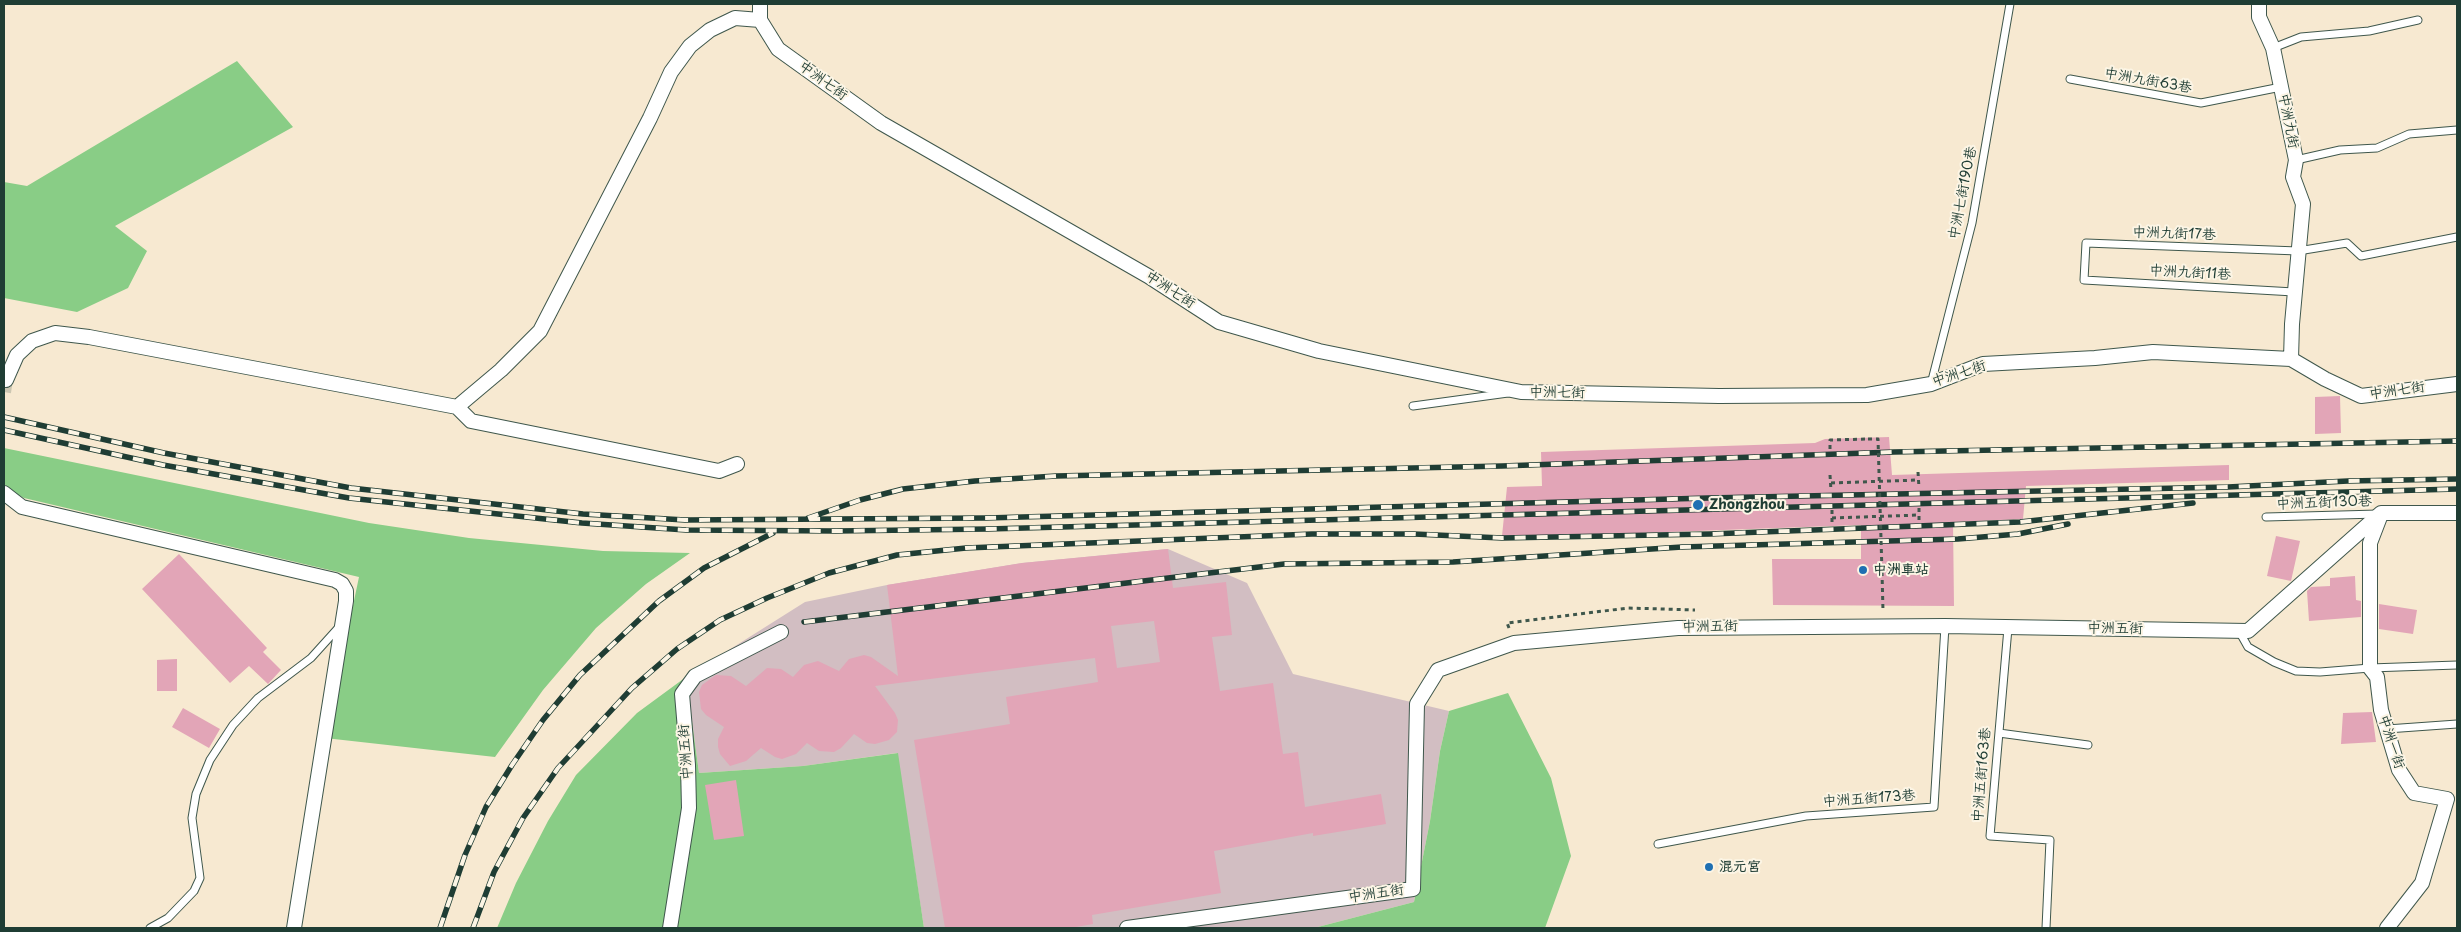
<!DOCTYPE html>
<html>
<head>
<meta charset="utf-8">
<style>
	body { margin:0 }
	#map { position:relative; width:2461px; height:932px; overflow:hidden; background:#f7e9d1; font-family:"Playpen Sans",sans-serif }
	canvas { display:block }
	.frame { position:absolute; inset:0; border:5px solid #1f3d34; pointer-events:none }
</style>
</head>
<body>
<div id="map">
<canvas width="2461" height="932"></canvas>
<div class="frame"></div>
</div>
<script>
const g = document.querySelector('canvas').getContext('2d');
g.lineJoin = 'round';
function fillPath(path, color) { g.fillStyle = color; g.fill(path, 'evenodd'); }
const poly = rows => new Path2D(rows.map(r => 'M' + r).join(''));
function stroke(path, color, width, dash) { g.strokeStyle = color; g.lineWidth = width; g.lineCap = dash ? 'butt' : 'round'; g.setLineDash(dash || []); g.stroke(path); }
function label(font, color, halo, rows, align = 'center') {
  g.font = font + ' "Playpen Sans","LXGW WenKai TC",sans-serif'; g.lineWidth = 4; g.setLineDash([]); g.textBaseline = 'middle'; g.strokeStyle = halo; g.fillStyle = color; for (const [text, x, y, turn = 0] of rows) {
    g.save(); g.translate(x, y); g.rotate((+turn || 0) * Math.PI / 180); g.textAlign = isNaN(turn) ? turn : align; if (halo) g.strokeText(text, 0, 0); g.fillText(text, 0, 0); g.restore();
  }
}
fillPath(poly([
	[1168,549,1247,583,1293,674,1449,711,1440,751,1430,821,1414,902,1314,928,924,928,897,753,803,766,699,773,686,677,805,602,887,585,1022,563]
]), '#d2bec2');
fillPath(poly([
	[237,61,293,127,115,226,147,251,128,288,77,312,4,298,4,182,27,186],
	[4,448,369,523,469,538,603,551,690,553,646,584,596,628,543,690,495,757,325,738,359,577,24,498,7,489,4,482],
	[686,677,699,773,803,766,898,753,924,928,497,928,516,883,548,821,576,775,637,713],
	[1508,693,1551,778,1571,856,1545,928,1314,928,1414,902,1430,821,1440,751,1449,711]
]), '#89cd86');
fillPath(poly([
	[2340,396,2341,433,2315,434,2315,397],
	[1889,437,1892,475,2229,465,2229,480,2026,486,2023,519,1953,522,1954,606,1773,605,1772,559,1861,559,1861,525,1531,537,1502,536,1507,487,1542,486,1541,452,1815,443,1825,439],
	[2276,536,2300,541,2291,581,2267,576],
	[1168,549,1173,588,1226,582,1232,635,1212,637,1220,691,1273,683,1283,754,1298,752,1305,807,1381,794,1386,824,1313,836,1313,833,1214,851,1221,893,1092,915,1093,924,1070,928,945,928,914,740,1010,724,1006,697,1098,682,1095,658,875,686,895,713,898,720,897,732,889,740,875,744,867,743,854,734,841,748,834,752,819,751,807,743,796,754,782,759,775,757,761,748,746,761,730,766,720,754,718,747,718,739,724,727,706,715,701,709,699,692,702,685,716,675,731,676,746,686,767,668,781,669,793,677,804,665,818,661,839,671,849,659,864,655,871,657,898,676,887,585,1022,563],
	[1154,621,1160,662,1117,668,1111,626],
	[179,554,267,648,263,652,281,670,268,684,249,666,230,683,142,589],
	[2355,576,2356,600,2361,601,2361,617,2309,621,2307,591,2311,587,2330,586,2330,578],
	[2379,604,2417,610,2413,634,2379,629],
	[177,659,177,691,157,691,157,660],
	[183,708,220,729,209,748,172,727],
	[2372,712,2376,742,2341,744,2343,713],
	[736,780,744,836,714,840,705,785]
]), '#e2a5b7');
stroke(poly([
	[4,392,6,380]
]), '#ccc7b2', 14, [14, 7]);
const service = poly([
	[2273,48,2301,37,2369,31,2418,20],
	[2070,79,2201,103,2281,87],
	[2296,160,2340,150,2377,148,2409,134,2457,130],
	[2294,292,2084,280,2086,243,2298,251,2347,243,2361,256,2457,237],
	[1931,384,1972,223,2010,4],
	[1413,406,1508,393],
	[2266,517,2378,514],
	[2008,628,1990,836,2050,840,2046,928],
	[2239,631,2248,647,2274,662,2296,671,2320,672,2370,668,2457,665],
	[2387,729,2457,724],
	[1999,733,2088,745],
	[1658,844,1806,816,1934,807,1945,626],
	[150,928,168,918,194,891,200,878,192,818,196,794,210,760,233,725,258,698,311,658,339,627]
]);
const minor = poly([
	[760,4,760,20,778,49,881,123,1148,276,1219,322,1319,351,1521,392,1719,396,1867,395,1931,384,1983,364,2095,358,2153,352,2291,359,2325,379,2361,396,2457,384],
	[2259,4,2259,17,2273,48,2296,160,2293,177,2303,204,2292,324,2291,359],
	[6,380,17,355,32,341,55,333,89,337,457,407,501,370,540,331,650,118,671,72,690,46,710,30,735,18,760,20],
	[457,407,471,421,719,471,737,464],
	[4,493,22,507,335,580,342,584,346,591,346,601,294,928],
	[2380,517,2370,543,2370,668,2377,677,2381,710,2399,770,2414,793,2447,799,2422,883,2387,928],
	[670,928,689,808,688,765,682,694,695,676,781,632],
	[1127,928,1413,889,1417,704,1438,670,1514,643,1678,628,1945,626,2248,631,2381,513,2457,513]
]);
stroke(service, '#3f574c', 9);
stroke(minor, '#3f574c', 16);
stroke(poly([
	[1830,449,1830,440,1868,439],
	[1918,472,1919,488],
	[1830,475,1831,491],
	[1831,483,1918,480],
	[1919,508,1919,521],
	[1832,510,1832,524],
	[1832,518,1919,515],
	[1882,572,1883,611],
	[1509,628,1507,623,1628,608,1695,610]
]), '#3f574c', 3, [4, 4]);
stroke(service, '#fff', 7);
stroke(minor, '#fff', 14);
const rail = poly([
	[4,417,164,453,351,488,583,514,685,520,986,518,1708,498,2228,487,2348,481,2457,479],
	[4,430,163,465,349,498,582,523,686,530,836,531,988,529,2457,489],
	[808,518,860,500,903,489,975,481,1056,476,1502,466,1894,452,2457,441],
	[804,622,1284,564,1453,562,1682,547,1958,539,2018,534,2068,524],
	[440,928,465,855,486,807,512,765,543,720,580,675,659,601,704,568,773,533],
	[473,928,494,872,523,818,558,768,632,688,677,649,720,620,767,598,829,573,897,555,966,548,1312,534,1414,534,1502,538,1710,534,2020,522,2193,503]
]);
stroke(rail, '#1f3d34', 5.5);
stroke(rail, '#fcf5e5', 4, [11]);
stroke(poly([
	[1868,439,1878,439,1882,572]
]), '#3f574c', 3, [4, 4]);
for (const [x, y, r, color] of [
	[1698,505,6,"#1f6fb2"],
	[1863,570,5,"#1f6fb2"],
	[1709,867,5,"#1f6fb2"]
]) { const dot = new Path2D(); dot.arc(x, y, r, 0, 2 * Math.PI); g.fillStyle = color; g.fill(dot); stroke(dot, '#fcf5e5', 2); }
label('14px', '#1f3d34', '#fcf5e5', [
	["中洲七街",823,81,36],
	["中洲九街63巷",2148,81,10],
	["中洲九街",2288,121,79],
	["中洲七街190巷",1963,193,-79],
	["中洲九街17巷",2174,234,2],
	["中洲九街11巷",2190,273,3],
	["中洲七街",1170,290,33],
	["中洲七街",1959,374,-18],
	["中洲七街",2397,391,-8],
	["中洲七街",1557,393,1],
	["中洲五街130巷",2324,503,-2],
	["中洲五街",1710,627,-1],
	["中洲五街",2115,629,1],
	["中洲一街",2391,742,72],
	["中洲五街",686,752,-94],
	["中洲五街163巷",1982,775,-85],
	["中洲五街173巷",1869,799,-4],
	["中洲五街",1376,894,-8]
]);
label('bold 14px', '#1f3d34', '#fcf5e5', [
	["Zhongzhou",1709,505],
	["中洲車站",1873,570],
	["混元宮",1719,867]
], 'left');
</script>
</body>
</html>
